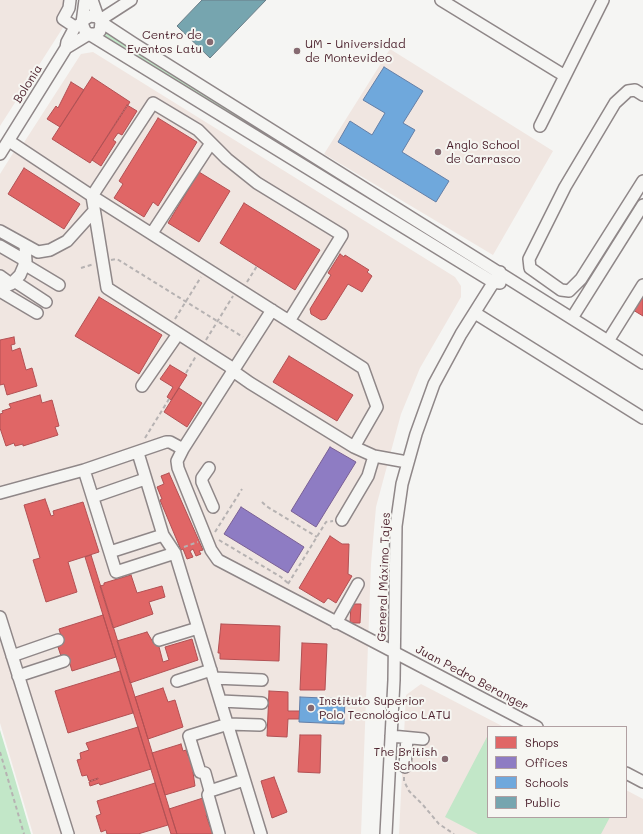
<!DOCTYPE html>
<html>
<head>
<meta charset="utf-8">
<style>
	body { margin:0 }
	#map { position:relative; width:643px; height:834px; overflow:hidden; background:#f5f5f3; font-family:Mali,sans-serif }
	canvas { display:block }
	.legend { position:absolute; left:487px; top:726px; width:140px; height:92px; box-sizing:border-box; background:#f6f6f2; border:1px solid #b1a0a2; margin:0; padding:5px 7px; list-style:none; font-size:12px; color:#4a1f2b }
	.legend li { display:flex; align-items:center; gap:8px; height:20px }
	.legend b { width:20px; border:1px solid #b1a0a2 }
</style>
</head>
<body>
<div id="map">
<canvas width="643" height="834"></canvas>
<ul class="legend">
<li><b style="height:11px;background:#e06666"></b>Shops</li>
<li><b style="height:11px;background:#8e7cc3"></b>Offices</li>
<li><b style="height:11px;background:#6fa8dc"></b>Schools</li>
<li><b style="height:11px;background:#76a5af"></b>Public</li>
</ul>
</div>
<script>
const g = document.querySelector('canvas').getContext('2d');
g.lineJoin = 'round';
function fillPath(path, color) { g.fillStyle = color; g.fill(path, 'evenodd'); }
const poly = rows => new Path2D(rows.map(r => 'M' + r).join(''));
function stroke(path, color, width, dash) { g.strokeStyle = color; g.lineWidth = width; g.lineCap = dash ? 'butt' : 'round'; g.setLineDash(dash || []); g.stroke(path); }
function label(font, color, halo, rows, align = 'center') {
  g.font = font + ' Mali,sans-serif'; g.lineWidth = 4; g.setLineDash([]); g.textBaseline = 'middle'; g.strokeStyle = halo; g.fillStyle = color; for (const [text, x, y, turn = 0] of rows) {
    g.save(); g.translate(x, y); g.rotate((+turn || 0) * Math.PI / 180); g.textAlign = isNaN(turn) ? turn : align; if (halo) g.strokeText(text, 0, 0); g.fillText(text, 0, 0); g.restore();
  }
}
fillPath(poly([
	[0,0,74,0,71,15,0,126],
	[390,49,553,151,493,255,324,154],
	[93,52,455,277,461,286,461,297,420,368,401,414,376,507,371,564,361,834,33,834,0,723,0,174,20,142,23,144,81,54],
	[421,684,504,727,488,727,488,817,626,817,626,790,643,799,643,834,399,834,406,695]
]), '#f0e6e1');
fillPath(poly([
	[106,31,128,47,490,272,491,274,488,275,125,48,104,38],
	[0,730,14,776,31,834,0,834],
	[488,735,488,817,610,817,601,834,478,834,445,817]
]), '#c2e7c8');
const shops = poly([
	[92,77,130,102,90,163,52,139,92,77],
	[71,82,84,90,60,127,47,119,56,106,58,108,71,82],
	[127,105,137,111,122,135,118,133,113,140,116,142,101,166,92,160,127,105],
	[158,118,197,142,158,206,153,202,144,217,114,198,123,184,119,181,158,118],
	[24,168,80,204,64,229,8,194,24,168],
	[199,172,230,191,199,242,168,223,199,172],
	[244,203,320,250,295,290,220,243,244,203],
	[340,254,344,257,345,255,369,270,367,272,372,276,362,292,348,284,326,319,321,320,311,314,310,309,331,275,328,273,340,254],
	[643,294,643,316,633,310,643,294],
	[99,297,162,335,139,374,75,336,99,297],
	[14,337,15,344,11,345,12,351,20,348,26,370,32,368,37,386,7,395,4,384,0,385,0,340,14,337],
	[289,356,353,395,337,421,273,382,289,356],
	[170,365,187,375,171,400,167,397,173,387,160,379,170,365],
	[179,388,202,403,187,427,164,412,179,388],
	[40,395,42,403,52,400,59,426,55,427,58,435,23,446,23,444,15,446,14,443,6,446,0,428,0,414,3,413,2,411,11,408,9,404,40,395],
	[169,473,203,550,199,551,201,554,196,556,193,549,190,551,193,557,187,559,183,549,181,550,160,500,162,499,157,487,164,484,161,476,169,473],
	[45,499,51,516,54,515,53,511,83,502,99,552,68,562,77,592,46,602,33,560,40,558,24,505,45,499],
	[330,536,342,544,349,544,348,574,352,576,336,603,328,598,324,603,299,588,330,536],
	[91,555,148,739,177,834,171,834,85,557,91,555],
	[131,575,137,593,162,586,165,597,149,602,153,614,113,628,100,586,104,585,104,583,131,575],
	[351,604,361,604,360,623,350,623,351,604],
	[103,615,116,657,72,671,70,664,68,664,62,659,57,644,61,636,59,629,103,615],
	[221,624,280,626,279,661,220,659,220,653,218,653,221,624],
	[147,632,154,644,158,643,163,662,169,660,165,647,192,639,198,660,130,683,117,641,147,632],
	[302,643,327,644,325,690,300,690,302,643],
	[120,671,133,713,68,733,55,691,120,671],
	[163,688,168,702,175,700,183,727,148,739,135,697,163,688],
	[269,691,288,692,288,711,300,711,299,719,288,719,287,737,267,736,269,691],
	[138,727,151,769,100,785,99,783,90,786,89,782,98,779,98,778,89,781,87,775,82,776,77,760,81,759,80,753,89,750,86,743,138,727],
	[300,735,321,735,320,773,298,772,300,735],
	[181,744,183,751,186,750,188,756,192,755,197,771,193,772,195,786,165,795,152,753,181,744],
	[274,777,287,812,272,818,261,781,274,777],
	[155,783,168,825,138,834,107,834,106,830,101,832,96,816,101,814,97,801,155,783],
	[206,797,211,813,206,815,210,827,214,826,217,834,177,834,169,809,206,797]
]);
fillPath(shops, '#e06666');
stroke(shops, '#b35154', 1);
const offices = poly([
	[330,447,356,462,316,527,291,511,330,447],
	[241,507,304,547,288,573,224,534,241,507]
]);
fillPath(offices, '#8e7cc3');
stroke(offices, '#7a6095', 1);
const schools = poly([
	[384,67,423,91,403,123,415,130,402,152,449,181,436,202,338,142,350,121,372,135,385,113,363,100,384,67],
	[300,697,345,699,344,724,299,722,300,697]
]);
fillPath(schools, '#6fa8dc');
stroke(schools, '#647fa7', 1);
const public = poly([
	[202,0,266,0,210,58,177,26,202,0]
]);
fillPath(public, '#76a5af');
stroke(public, '#697d87', 1);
const minor = poly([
	[70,0,69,8,63,19,75,27],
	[92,0,98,17],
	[441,0,565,76],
	[84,20,90,16,98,17,101,22,133,43,643,363],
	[100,20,131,0],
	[82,23,85,31,89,34,493,282,500,283],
	[66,48,89,34,96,34,100,31,101,22],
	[643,95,635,90,628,91,615,103,565,187,529,259,530,268,561,290,569,291,581,279,643,181],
	[540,126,603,0],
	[9,141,92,196,363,368,377,407,354,447],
	[0,154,66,48,67,42,75,27,82,23,85,0],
	[0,231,38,252,50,250,67,241,94,211],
	[152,233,211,143],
	[0,246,26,261],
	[24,264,59,285],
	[0,276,11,284],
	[14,281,46,302],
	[0,288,11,284,20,275,26,261,25,246],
	[0,291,37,313],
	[272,310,183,449,177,461,178,468,211,550,218,560,537,727],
	[475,313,643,418],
	[572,318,643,205],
	[289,321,342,235,257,183,227,159,198,130,153,103,92,196,107,288,229,366,233,371,250,383,354,447,374,456],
	[608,341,643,285],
	[142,386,178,334],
	[138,453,163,535,175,553,261,834],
	[209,468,202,478,202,482,213,507],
	[84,470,116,572,175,553],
	[0,493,84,470,166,442,170,442,183,449],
	[93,497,145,479],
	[342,520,368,476,374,456,407,462],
	[110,552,163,535],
	[0,617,68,834],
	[336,623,358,584],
	[159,640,198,628],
	[12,656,58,640],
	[18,676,64,661],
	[214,678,262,680],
	[177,681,211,670],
	[221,701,262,703],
	[391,736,423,739],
	[405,767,407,738],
	[626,773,643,782],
	[210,791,205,773,200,772,189,736,228,724,260,725],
	[219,834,208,795,210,791,244,780],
	[386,834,394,680,396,526,402,484,416,434,434,384,461,334,500,272]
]);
stroke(minor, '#8f8788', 14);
stroke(poly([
	[111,260,117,259,243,337],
	[81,268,94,264],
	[247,282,257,266],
	[175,319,201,277],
	[206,340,233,296],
	[186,373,196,356],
	[145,438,169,399],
	[262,502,266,506,317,537],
	[215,532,242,489],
	[219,540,281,577,289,584],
	[184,547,198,542],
	[288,584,326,522,333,521],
	[0,752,24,834],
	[404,777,404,781,409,791,423,805,439,824,454,834]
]), '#b6b2b2', 2, [4, 3]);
stroke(minor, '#f5f5f3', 11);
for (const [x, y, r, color] of [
	[210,42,4,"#866a71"],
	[297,51,4,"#866a71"],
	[438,152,4,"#866a71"],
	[311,708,4,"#866a71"],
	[445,759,4,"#866a71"]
]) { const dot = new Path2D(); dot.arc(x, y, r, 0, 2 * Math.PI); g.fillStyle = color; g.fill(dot); stroke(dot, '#f6f6f2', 1.5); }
label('12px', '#4a1f2b', '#f6f6f2', [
	["Centro de",202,35,"right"],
	["Eventos Latu",202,49,"right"],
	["UM - Universidad",305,44],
	["de Montevideo",305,58],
	["Anglo School",446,145],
	["de Carrasco",446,159],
	["Instituto Superior",319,701],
	["Polo Tecnológico LATU",319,715],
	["The British",437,752,"right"],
	["Schools",437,766,"right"]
], 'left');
label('12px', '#4a1f2b', '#f6f6f2', [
	["Bolonia",28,84,-58],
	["General Máximo Tajes",384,577,-88],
	["Juan Pedro Beranger",472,678,28]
]);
</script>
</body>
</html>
